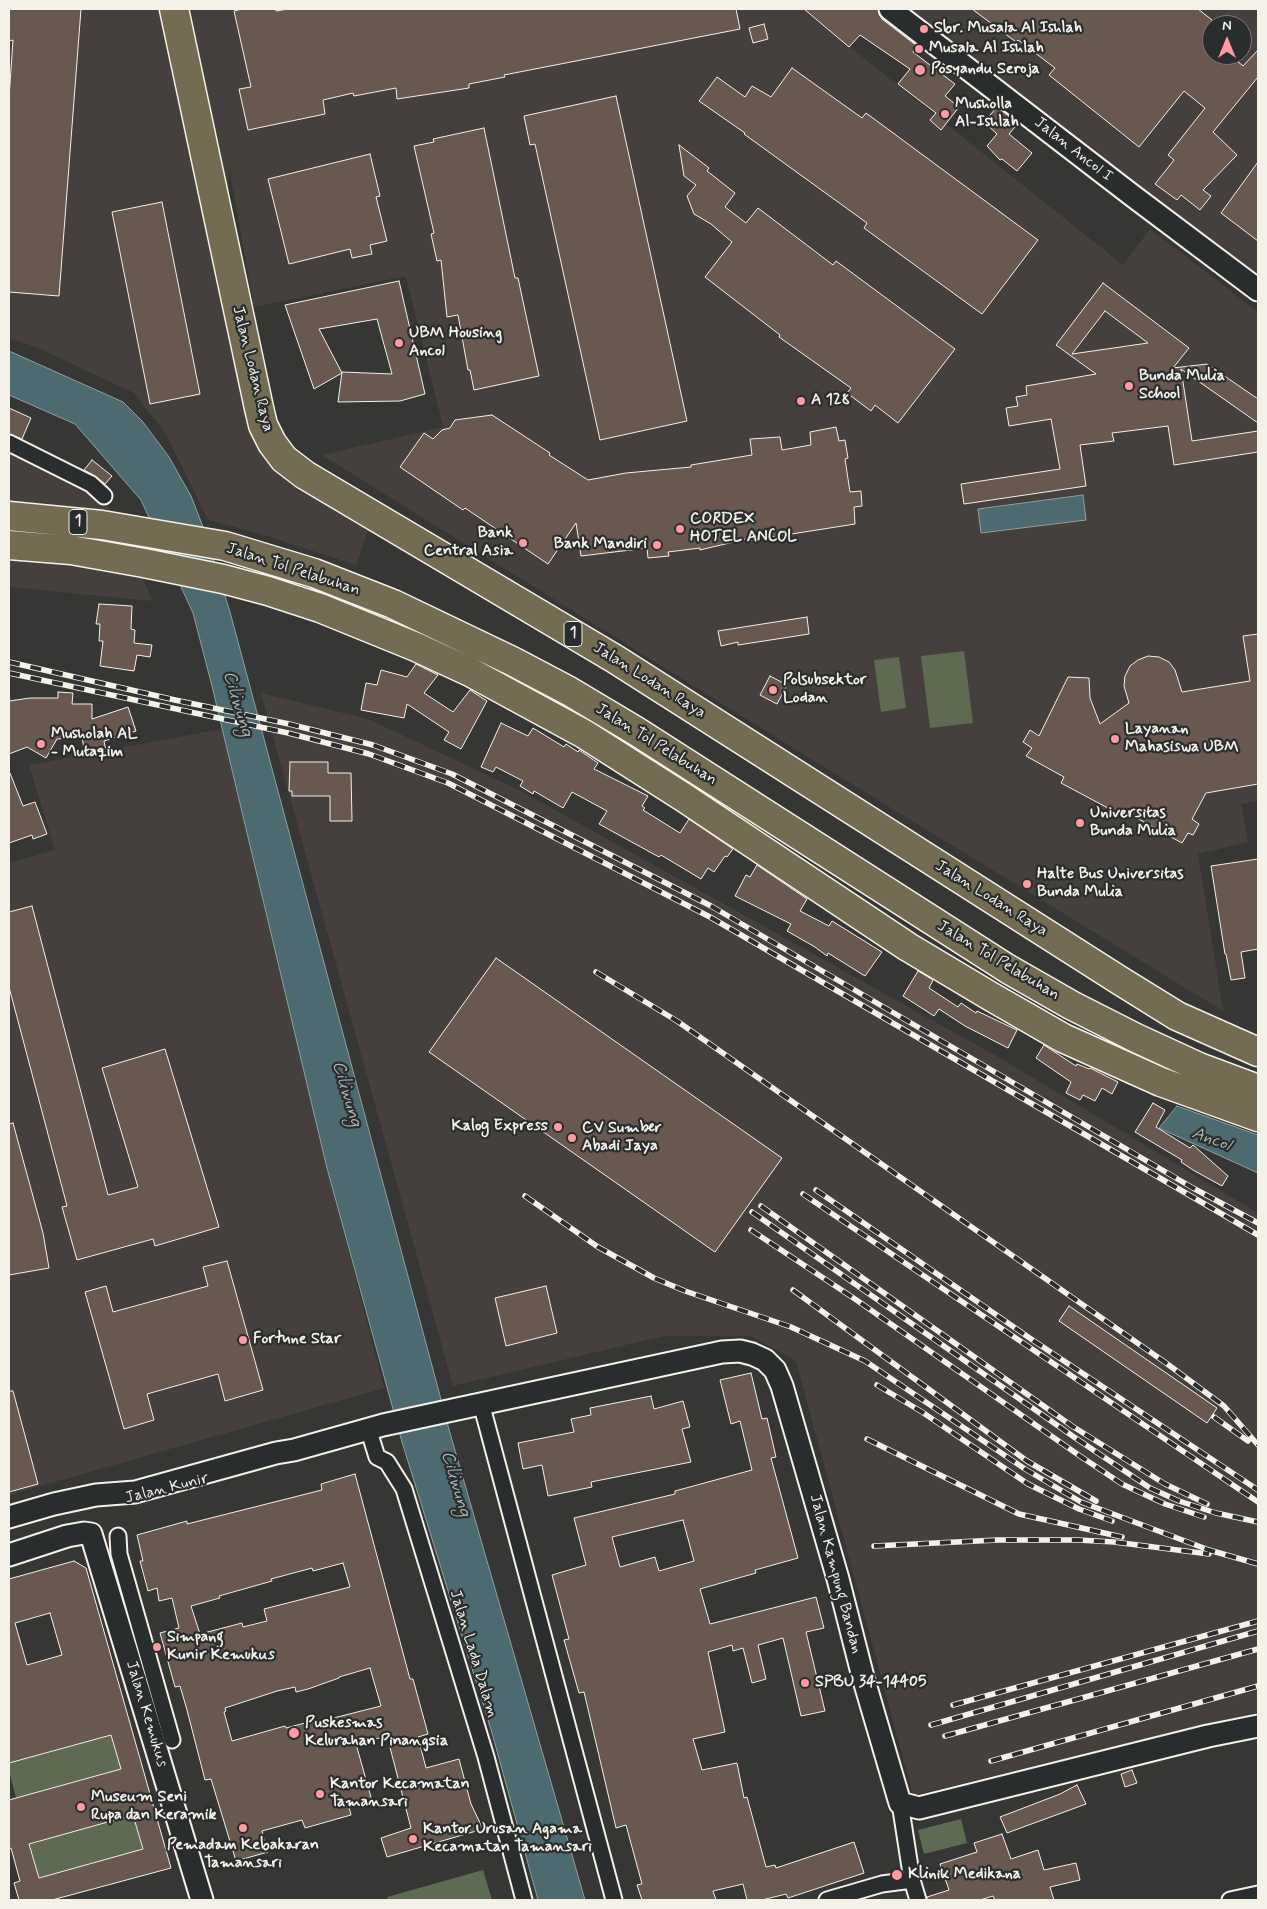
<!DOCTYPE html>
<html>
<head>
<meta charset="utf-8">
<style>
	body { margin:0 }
	#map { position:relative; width:1267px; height:1909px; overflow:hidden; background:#363635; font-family:Mynerve,sans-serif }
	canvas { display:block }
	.frame { position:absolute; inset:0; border:10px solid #f4f1e8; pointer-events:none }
	.north { position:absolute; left:1202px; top:15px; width:50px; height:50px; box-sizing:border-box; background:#2a2d2e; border:1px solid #7b7b78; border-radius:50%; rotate:0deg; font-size:14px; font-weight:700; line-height:20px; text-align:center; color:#f4f1e8 }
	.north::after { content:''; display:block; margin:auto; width:18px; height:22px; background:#ff9aa2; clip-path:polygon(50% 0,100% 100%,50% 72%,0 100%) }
</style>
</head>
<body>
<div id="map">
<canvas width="1267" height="1909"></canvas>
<div class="frame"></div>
<div class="north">N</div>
</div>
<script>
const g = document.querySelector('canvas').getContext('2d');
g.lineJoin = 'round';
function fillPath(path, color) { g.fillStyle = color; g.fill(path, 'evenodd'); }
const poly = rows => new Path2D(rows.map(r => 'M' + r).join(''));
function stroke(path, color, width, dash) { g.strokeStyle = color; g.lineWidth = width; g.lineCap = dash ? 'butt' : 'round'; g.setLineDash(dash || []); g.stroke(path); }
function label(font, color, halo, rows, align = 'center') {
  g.font = font + ' Mynerve,sans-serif'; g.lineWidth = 4.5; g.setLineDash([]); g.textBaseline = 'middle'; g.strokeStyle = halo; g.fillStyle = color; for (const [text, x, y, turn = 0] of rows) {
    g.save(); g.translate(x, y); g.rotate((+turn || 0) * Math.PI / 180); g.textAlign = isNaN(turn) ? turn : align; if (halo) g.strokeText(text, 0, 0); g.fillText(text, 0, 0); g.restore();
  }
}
fillPath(poly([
	[9,9,802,9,1123,265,1150,229,1258,312,1258,801,1241,804,1248,842,1198,854,1223,1011,811,759,322,455,443,427,406,276,254,307,229,168,225,312,257,447,369,527,356,565,261,534,208,520,166,434,134,393,36,347,9,338],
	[906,9,1258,9,1258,291],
	[1212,25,1242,25,1242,55,1212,55],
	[9,446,66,474,107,503,153,601,9,587],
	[261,693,368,719,521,791,1000,1058,1258,1213,1258,1712,913,1795,796,1361,751,1336,664,1336,453,1386],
	[222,729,327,1168,384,1388,9,1495,9,863,55,850,29,765]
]), '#45403d');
fillPath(poly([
	[964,651,973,723,930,728,921,656],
	[899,657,906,708,881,712,874,660],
	[111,1735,121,1769,16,1798,9,1771,9,1763],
	[133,1815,143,1849,39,1878,29,1844],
	[961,1819,967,1843,924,1854,918,1830],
	[483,1870,492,1900,388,1900,387,1897]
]), '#5e6a52');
const water = poly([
	[9,351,123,402,143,422,169,457,191,496,205,532,230,612,450,1433,585,1900,538,1900,492,1733,402,1442,327,1168,212,686,193,613,141,500,75,424,9,395,9,351],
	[1083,495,1086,520,981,533,978,509,1083,495],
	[1177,1106,1258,1135,1258,1173,1159,1128,1177,1106]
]);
fillPath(water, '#4c6a70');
stroke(water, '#8fa0a0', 1);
const building = poly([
	[9,9,81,9,59,296,9,292,9,98,13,40,9,41,9,9],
	[242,9,276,9,276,11,288,9,736,9,740,29,504,75,505,77,469,84,469,88,397,99,396,88,354,96,353,93,323,100,325,114,248,130,239,89,251,87,234,11,242,9],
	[804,9,878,9,879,14,882,19,917,46,913,52,955,84,945,96,959,107,941,130,930,120,936,113,898,84,910,69,860,35,849,47,804,9],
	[972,9,1198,9,1212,20,1212,55,1230,55,1243,66,1258,50,1258,77,1213,132,1237,155,1203,190,1211,196,1200,210,1181,195,1177,200,1155,184,1174,160,1168,155,1205,108,1184,91,1139,147,1049,75,1055,68,1018,40,1016,42,972,9],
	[764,24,768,39,753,43,749,28,764,24],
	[792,68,862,118,866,113,1038,240,982,314,864,228,867,223,744,134,745,133,699,101,717,77,745,97,752,86,771,97,792,68],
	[616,96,687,421,600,440,535,144,530,145,524,116,616,96],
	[997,107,1009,116,1006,119,1015,127,1009,134,1032,153,1017,171,1002,159,1000,160,987,146,997,134,984,122,997,107],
	[484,128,515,278,518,278,539,376,474,390,470,370,468,370,458,315,447,317,441,260,437,261,431,234,434,233,414,146,434,142,433,139,484,128],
	[679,145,709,168,707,171,735,193,725,207,746,223,758,208,833,265,836,261,955,349,898,423,875,405,871,411,847,393,851,388,779,337,780,335,705,277,732,242,711,224,694,214,687,196,696,185,684,176,679,145],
	[370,154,380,196,376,197,387,241,370,245,372,254,352,258,350,249,289,264,268,179,370,154],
	[1258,162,1258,241,1221,213,1258,162],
	[162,202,200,394,150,404,112,212,162,202],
	[399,281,425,394,400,401,338,402,342,372,392,374,377,319,319,329,342,373,314,389,285,305,399,281],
	[1103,283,1189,348,1173,368,1207,364,1258,399,1258,423,1181,369,1192,441,1258,431,1258,452,1174,465,1168,426,1112,433,1114,441,1080,445,1086,486,964,504,961,484,1060,469,1051,419,1009,426,1006,408,1018,406,1016,397,1027,395,1026,386,1096,374,1056,345,1103,283],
	[1105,311,1148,343,1072,354,1105,311],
	[9,408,31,418,22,439,9,434,9,408],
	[492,415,550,453,549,455,588,480,626,473,691,467,691,465,752,455,750,439,780,437,782,450,811,445,810,432,836,427,839,441,845,440,848,458,845,459,850,492,861,491,862,506,854,507,855,524,747,541,746,539,700,550,700,548,668,552,669,556,648,558,647,548,581,556,576,523,548,564,465,508,463,510,400,467,424,433,433,439,442,430,450,428,455,420,492,415],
	[92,460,112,476,105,484,95,476,84,470,92,460],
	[99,604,132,606,131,629,135,630,134,643,152,645,150,657,137,655,134,671,100,666,103,641,99,641,100,624,96,624,99,604],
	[807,617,809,634,738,645,738,642,721,646,718,631,807,617],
	[1258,634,1258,784,1206,793,1192,819,1199,824,1193,835,1188,833,1182,843,1124,811,1121,815,1061,783,1064,777,1026,756,1032,748,1023,742,1030,730,1039,736,1068,677,1089,678,1090,698,1100,724,1129,703,1124,686,1125,676,1130,666,1138,660,1148,656,1159,657,1169,662,1175,670,1182,692,1250,681,1243,636,1258,634],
	[416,664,438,675,424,693,453,712,470,690,487,701,461,749,444,740,449,732,407,704,404,718,361,710,366,683,377,685,381,670,407,677,416,664],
	[770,676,787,685,777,704,760,695,770,676],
	[58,692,73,693,72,704,92,704,92,719,128,707,136,731,104,741,106,751,85,754,82,737,57,739,46,758,27,747,9,754,9,701,30,698,58,698,58,692],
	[501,723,528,736,533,728,564,747,566,744,578,752,579,750,598,763,594,769,648,796,642,806,645,808,643,810,680,833,689,819,733,849,727,857,725,856,714,872,708,868,701,879,661,855,659,857,599,824,607,811,572,792,563,808,534,791,533,794,520,786,523,781,496,767,493,772,481,767,501,723],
	[290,762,328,762,328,773,351,773,352,821,330,821,330,796,292,796,292,791,289,791,290,762],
	[9,773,10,773,23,806,35,802,47,834,33,839,32,835,9,843,9,773],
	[1258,859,1258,949,1241,952,1245,978,1231,980,1226,954,1225,954,1211,866,1258,859],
	[757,865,807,899,800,911,829,926,832,921,882,952,865,976,828,953,827,956,815,947,787,931,791,924,735,896,746,875,750,877,757,865],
	[32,906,108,1195,138,1187,102,1068,165,1049,219,1227,155,1246,153,1239,77,1260,62,1207,67,1206,9,987,9,912,32,906],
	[496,958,782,1158,715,1252,429,1052,496,958],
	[918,971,933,980,929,988,958,1007,961,1003,976,1013,977,1011,1017,1030,1008,1048,965,1026,939,1009,934,1016,903,996,918,971],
	[1044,1045,1076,1066,1077,1064,1089,1069,1090,1068,1118,1082,1112,1094,1102,1088,1095,1101,1083,1095,1080,1100,1066,1093,1071,1082,1036,1058,1044,1045],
	[1153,1103,1165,1110,1156,1127,1190,1148,1193,1145,1228,1176,1222,1186,1193,1170,1181,1162,1182,1160,1135,1132,1153,1103],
	[13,1123,43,1233,49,1268,9,1275,9,1124,13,1123],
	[227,1261,263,1390,225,1401,218,1374,147,1394,154,1420,124,1429,85,1292,106,1286,113,1312,208,1286,203,1267,227,1261],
	[546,1286,557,1333,506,1346,495,1298,546,1286],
	[1069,1306,1217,1408,1207,1423,1059,1321,1069,1306],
	[751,1373,762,1419,767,1418,776,1457,771,1458,798,1558,755,1570,756,1573,700,1589,710,1624,816,1597,824,1628,806,1632,825,1711,801,1716,783,1638,758,1645,766,1679,752,1683,743,1648,733,1651,732,1645,708,1652,725,1732,693,1739,702,1770,737,1763,744,1798,747,1797,766,1867,775,1865,776,1868,854,1842,864,1873,788,1898,786,1894,762,1900,747,1900,743,1884,713,1891,716,1900,642,1900,637,1885,642,1884,626,1825,616,1828,584,1692,579,1693,564,1640,569,1639,552,1575,586,1565,574,1518,675,1494,675,1491,752,1470,740,1421,731,1424,720,1380,751,1373],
	[683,1520,694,1561,659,1571,655,1557,620,1567,612,1537,683,1520],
	[9,1391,13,1391,38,1484,9,1492,9,1391],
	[651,1396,654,1409,683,1401,690,1427,682,1429,691,1462,591,1482,592,1487,548,1496,542,1465,523,1469,518,1443,574,1432,571,1419,591,1415,590,1408,651,1396],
	[355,1474,410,1679,413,1679,428,1734,418,1737,426,1768,459,1759,471,1804,483,1829,387,1857,381,1838,411,1828,387,1736,356,1744,372,1801,349,1807,351,1815,305,1828,302,1820,262,1831,268,1852,236,1861,211,1779,205,1780,187,1710,180,1686,175,1687,160,1633,179,1628,172,1598,159,1601,157,1588,148,1591,140,1561,143,1561,137,1535,187,1521,187,1524,322,1490,321,1484,355,1474],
	[343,1563,350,1587,264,1609,267,1621,243,1627,242,1623,200,1634,191,1606,220,1598,219,1596,272,1581,271,1579,312,1568,313,1571,343,1563],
	[370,1668,381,1706,306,1725,305,1723,286,1728,285,1726,232,1741,224,1712,226,1711,225,1708,277,1691,295,1687,296,1692,308,1689,339,1678,339,1677,370,1668],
	[74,1561,86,1568,171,1868,52,1900,19,1900,14,1883,20,1881,11,1848,9,1849,9,1800,121,1769,111,1735,9,1763,9,1579,74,1561],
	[50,1613,62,1655,27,1665,15,1623,50,1613],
	[133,1815,143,1849,39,1878,29,1844,133,1815],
	[1132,1770,1137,1783,1125,1787,1121,1774,1132,1770],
	[1077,1785,1086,1804,1007,1833,1000,1817,1060,1794,1077,1785],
	[1002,1834,1011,1859,1038,1850,1044,1870,1076,1863,1080,1880,1050,1887,1054,1900,995,1900,993,1896,980,1900,927,1900,927,1897,949,1890,940,1864,977,1852,974,1843,1002,1834]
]);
fillPath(building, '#685850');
stroke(building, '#f4f1e8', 1);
const street = poly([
	[9,443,91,484,104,496],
	[481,1403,614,1900],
	[368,1428,377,1457,387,1462,404,1489,486,1757,524,1900],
	[118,1536,119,1554,172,1740],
	[900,1803,912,1880,918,1900],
	[827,1900,882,1884,912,1880],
	[1230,1900,1258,1894]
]);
const secondary = poly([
	[890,9,1133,196,1258,290],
	[9,1517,54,1504,96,1495,135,1492,276,1453,294,1450,383,1425,722,1352,740,1351,752,1354,765,1360,775,1370,782,1386,838,1579,863,1677,900,1803,919,1808,1208,1736,1258,1726],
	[9,1555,67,1536,84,1533,91,1534,202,1900]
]);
const highway = poly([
	[174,9,259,408,263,425,272,443,284,459,305,475,615,659,1119,980,1177,1016,1258,1052],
	[9,516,102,525,225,546,314,573,393,604,512,661,569,691,636,731,1008,969,1071,1005,1136,1038,1199,1067,1258,1089],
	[9,545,71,550,144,563,223,579,268,591,320,608,416,647,470,672,584,734,683,797,908,947,990,996,1063,1038,1161,1082,1258,1117]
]);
stroke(street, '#f4f1e8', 19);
stroke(secondary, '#f4f1e8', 25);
stroke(highway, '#f4f1e8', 31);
stroke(street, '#2a2d2e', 15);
stroke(secondary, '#2a2d2e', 21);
stroke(highway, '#736b52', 28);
const rail = poly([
	[9,662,175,700,289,724,373,745,452,774,711,906,1193,1188,1258,1223],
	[9,673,288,733,369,754,448,783,710,917,1258,1235],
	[596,972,677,1021,1166,1363,1224,1406,1258,1445],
	[816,1190,1034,1341,1258,1490],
	[803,1194,1258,1502],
	[525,1196,598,1247,654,1278,685,1291,791,1327,865,1361,1025,1469,1081,1502,1209,1550,1258,1564],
	[761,1206,1072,1426,1165,1484,1207,1504],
	[752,1212,1074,1437,1150,1488,1179,1501,1216,1513,1258,1522],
	[751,1230,855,1299,1080,1456,1122,1484,1165,1504,1204,1517],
	[793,1290,1027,1461,1096,1501],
	[877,1385,922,1412,1028,1484,1079,1509,1112,1521],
	[1214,1417,1248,1441],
	[867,1439,1019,1514,1122,1537],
	[874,1546,998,1540,1078,1540,1114,1542,1209,1554],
	[953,1705,1258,1621],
	[931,1725,1258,1631],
	[945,1736,1258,1649],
	[991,1761,1258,1686]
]);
stroke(rail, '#f4f1e8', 5.5);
stroke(rail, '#2a2d2e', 4, [11]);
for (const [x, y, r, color] of [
	[924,29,5,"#ff9aa2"],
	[919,49,5,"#ff9aa2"],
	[920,70,6,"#ff9aa2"],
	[945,114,5,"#ff9aa2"],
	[399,343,5,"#ff9aa2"],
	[1129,386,5,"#ff9aa2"],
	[801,401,5,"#ff9aa2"],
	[680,529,5,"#ff9aa2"],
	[523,543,5,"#ff9aa2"],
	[657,545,5,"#ff9aa2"],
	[773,690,5,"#ff9aa2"],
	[1115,739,5,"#ff9aa2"],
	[41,744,5,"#ff9aa2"],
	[1080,823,5,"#ff9aa2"],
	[1027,884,5,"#ff9aa2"],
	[558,1127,5,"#ff9aa2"],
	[572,1138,5,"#ff9aa2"],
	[243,1340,5,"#ff9aa2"],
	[157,1647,5,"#ff9aa2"],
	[805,1683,5,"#ff9aa2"],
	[294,1733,6,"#ff9aa2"],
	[320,1794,5,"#ff9aa2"],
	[81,1807,5,"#ff9aa2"],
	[243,1828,5,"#ff9aa2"],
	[413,1839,5,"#ff9aa2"],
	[897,1875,6,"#ff9aa2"]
]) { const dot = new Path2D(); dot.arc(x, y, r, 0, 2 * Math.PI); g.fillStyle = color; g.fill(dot); stroke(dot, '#2a2d2e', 2); }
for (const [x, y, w] of [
	[78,522,18],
	[573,634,18]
]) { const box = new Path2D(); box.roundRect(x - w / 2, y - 12.5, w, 25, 4); g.fillStyle = '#2a2d2e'; g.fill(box); stroke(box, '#f4f1e8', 1); }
label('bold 15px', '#f4f1e8', null, [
	["1",78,522],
	["1",573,634]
]);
label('bold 16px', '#f4f1e8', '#2a2d2e', [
	["Sbr. Musala Al Ishlah",934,29],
	["Musala Al Ishlah",929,49],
	["Posyandu Seroja",931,70],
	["Musholla",955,105],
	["Al-Ishlah",955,123],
	["UBM Housing",409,334],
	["Ancol",409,352],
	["Bunda Mulia",1139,377],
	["School",1139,395],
	["A 128",811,401],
	["CORDEX",690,520],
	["HOTEL ANCOL",690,538],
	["Bank",513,534,"right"],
	["Central Asia",513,552,"right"],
	["Bank Mandiri",647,545,"right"],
	["Polsubsektor",783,681],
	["Lodan",783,699],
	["Layanan",1125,730],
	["Mahasiswa UBM",1125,748],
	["Musholah AL",51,735],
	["- Mutaqim",51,753],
	["Universitas",1090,814],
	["Bunda Mulia",1090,832],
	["Halte Bus Universitas",1037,875],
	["Bunda Mulia",1037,893],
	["Kalog Express",548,1127,"right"],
	["CV Sumber",582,1129],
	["Abadi Jaya",582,1147],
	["Fortune Star",253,1340],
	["Simpang",167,1638],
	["Kunir Kemukus",167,1656],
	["SPBU 34-14405",815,1683],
	["Puskesmas",305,1724],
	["Kelurahan Pinangsia",305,1742],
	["Kantor Kecamatan",330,1785],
	["Tamansari",330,1803],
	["Museum Seni",91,1798],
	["Rupa dan Keramik",91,1816],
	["Kantor Urusan Agama",423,1830],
	["Kecamatan Tamansari",423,1848],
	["Pemadam Kebakaran",243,1846,"center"],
	["Tamansari",243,1864,"center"],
	["Klinik Medikana",908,1875]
], 'left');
label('16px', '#f4f1e8', '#2a2d2e', [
	["Jalan Ancol I",1073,150,38],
	["Jalan Lodan Raya",252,369,76],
	["Jalan Tol Pelabuhan",293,570,18],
	["Jalan Lodan Raya",649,681,32],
	["Jalan Tol Pelabuhan",656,745,32],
	["Jalan Lodan Raya",991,899,32],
	["Jalan Tol Pelabuhan",998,961,31],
	["Jalan Kunir",167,1489,-14],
	["Jalan Kampung Bandan",835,1574,75],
	["Jalan Lada Dalam",473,1654,73],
	["Jalan Kemukus",146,1714,73]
]);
label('italic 18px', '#a8b4b2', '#2a2d2e', [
	["Ciliwung",237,704,74],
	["Ciliwung",346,1094,74],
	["Ancol",1211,1140,20],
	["Ciliwung",455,1484,74]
]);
</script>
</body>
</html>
